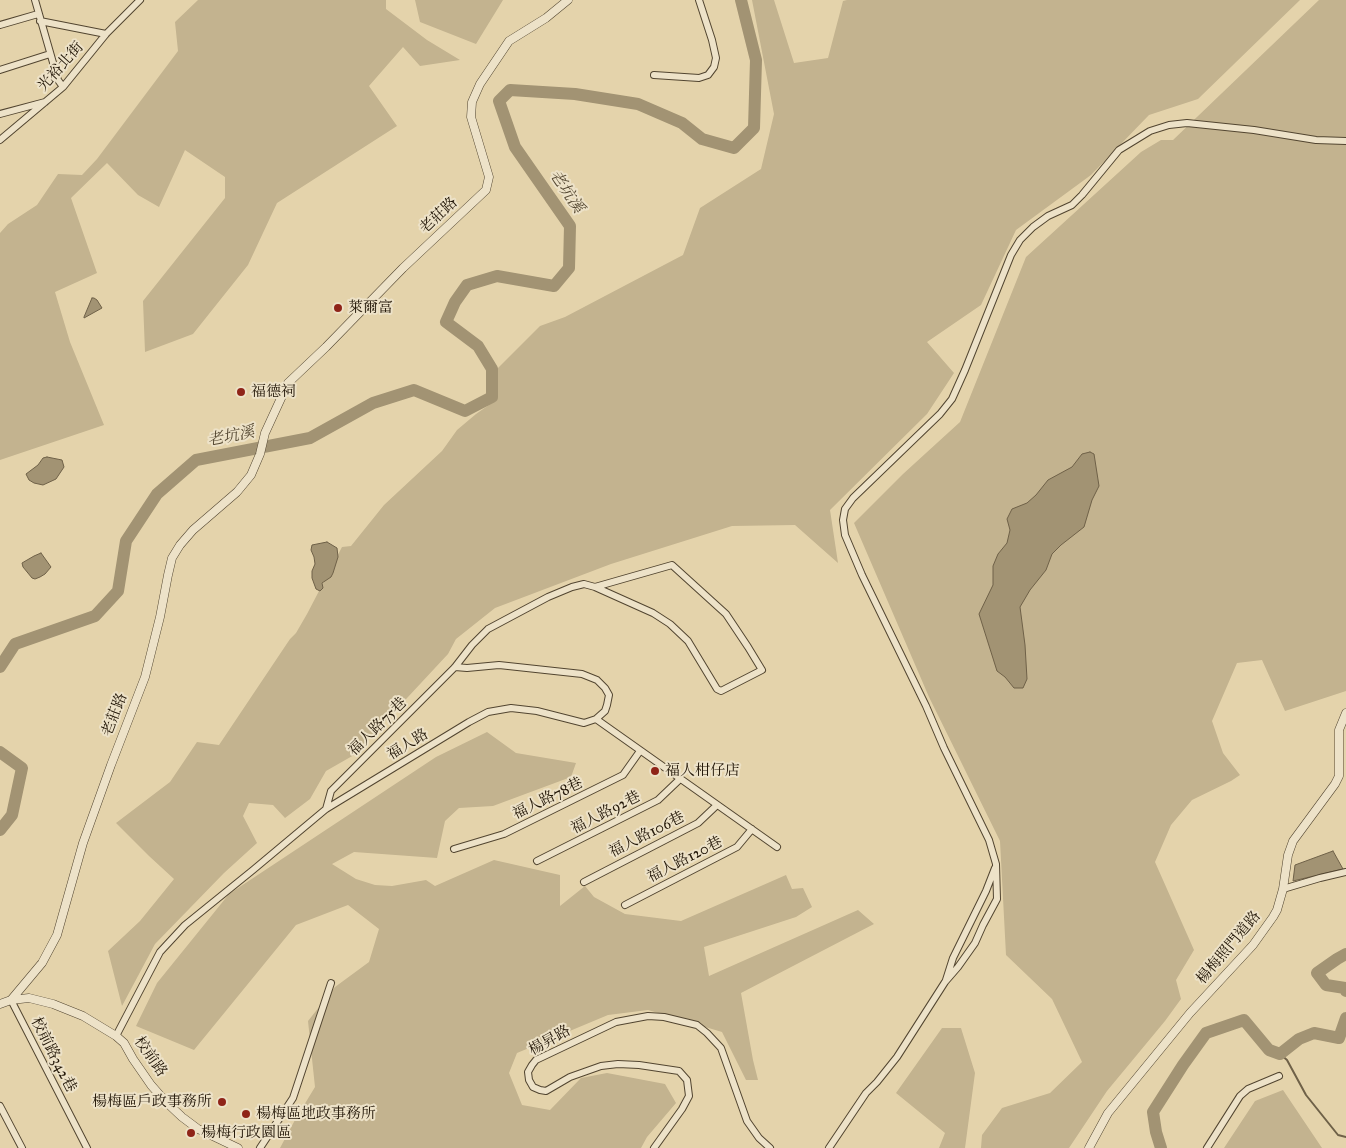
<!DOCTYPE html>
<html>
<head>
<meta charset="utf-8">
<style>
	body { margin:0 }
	canvas { display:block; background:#e4d3ab }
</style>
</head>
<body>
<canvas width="1346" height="1148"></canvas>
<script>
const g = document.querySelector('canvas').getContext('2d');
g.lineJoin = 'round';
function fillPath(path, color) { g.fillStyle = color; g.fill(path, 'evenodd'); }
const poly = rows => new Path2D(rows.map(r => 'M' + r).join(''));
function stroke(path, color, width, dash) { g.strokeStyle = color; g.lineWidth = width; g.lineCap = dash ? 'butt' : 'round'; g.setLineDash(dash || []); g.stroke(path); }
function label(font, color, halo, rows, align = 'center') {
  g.font = font + ' "IM FELL Great Primer","Noto Serif TC",serif'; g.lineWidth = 4; g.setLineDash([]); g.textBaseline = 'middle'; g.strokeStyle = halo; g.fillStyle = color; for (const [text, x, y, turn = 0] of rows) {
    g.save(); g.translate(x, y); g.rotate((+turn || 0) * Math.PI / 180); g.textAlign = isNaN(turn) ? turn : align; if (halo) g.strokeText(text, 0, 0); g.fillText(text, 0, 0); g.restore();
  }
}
fillPath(poly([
	[198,0,386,0,386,9,427,40,460,60,420,66,403,47,369,86,397,126,277,203,248,265,193,334,145,352,143,301,225,198,225,177,185,150,159,207,138,195,107,163,71,198,97,273,55,292,70,342,104,425,0,460,0,233,8,224,37,205,58,174,82,175,97,159,178,51,175,22],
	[415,0,503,0,476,44,420,22],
	[752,0,774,0,794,63,828,58,843,1,847,0,1300,0,1198,99,1149,115,1091,175,1016,230,981,305,927,342,954,373,927,414,830,510,838,563,795,525,732,526,611,564,495,608,456,639,448,654,354,755,326,771,310,799,285,818,273,805,249,803,243,816,257,843,224,873,155,944,122,1006,108,951,140,921,174,879,149,856,116,823,170,782,197,742,219,745,290,639,296,633,307,614,342,547,351,546,384,505,442,451,457,430,476,414,496,400,497,369,540,326,565,317,683,255,700,208,761,169,774,114],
	[1319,0,1346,0,1346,691,1285,711,1262,660,1237,663,1212,721,1223,753,1240,775,1231,781,1192,800,1171,825,1155,862,1194,950,1176,980,1181,999,1165,1021,1107,1091,1069,1148,981,1148,982,1135,1002,1108,1050,1093,1082,1062,1052,999,1006,955,1000,841,929,697,854,523,903,474,960,422,1026,257,1141,152,1161,140,1173,140],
	[487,732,516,753,576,763,571,777,493,806,459,808,445,821,437,858,354,852,332,864,356,879,375,885,392,886,426,880,435,886,494,860,560,875,560,906,585,886,594,897,625,914,681,921,786,875,792,889,803,888,812,907,796,917,704,947,709,976,858,910,874,924,741,993,753,1060,758,1080,746,1080,722,1032,648,1010,608,1015,517,1053,509,1073,522,1105,550,1110,581,1078,607,1073,665,1084,676,1103,647,1137,641,1148,280,1148,295,1120,315,1087,308,1021,335,987,369,962,379,929,348,905,296,925,194,1050,136,1026,157,983,229,894,436,757],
	[942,1028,961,1028,975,1073,965,1148,939,1148,945,1133,896,1093],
	[1283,1090,1322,1148,1224,1148,1255,1101]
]), '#c3b38f');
const water = poly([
	[92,298,94,298,97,300,102,308,84,318,84,317,92,298],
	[1090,452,1094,454,1099,486,1092,500,1084,527,1061,545,1052,554,1046,570,1030,590,1020,607,1025,645,1027,679,1023,688,1014,688,1005,677,997,671,979,614,993,585,993,566,998,554,1007,543,1010,530,1007,519,1012,509,1027,503,1036,495,1048,480,1072,467,1082,454,1090,452],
	[47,457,62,460,64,467,56,479,43,485,34,483,29,480,26,474,38,465,43,458,47,457],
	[327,542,337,548,338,557,333,573,331,577,322,583,323,588,320,591,316,589,312,578,312,571,315,564,314,557,311,550,312,545,327,542],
	[41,553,51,567,45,574,40,577,35,579,32,578,23,567,22,563,34,556,41,553],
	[1333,851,1343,869,1293,881,1295,865,1333,851]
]);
fillPath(water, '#a29373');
stroke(water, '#6f6148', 1);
stroke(poly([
	[1280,1054,1287,1060,1306,1095,1338,1135,1346,1137]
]), '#6f6148', 2);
stroke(poly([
	[0,667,15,644,95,616,118,591,126,541,157,494,196,460,310,438,373,403,414,390,465,411,492,397,492,369,478,346,446,322,455,302,467,285,497,276,554,286,569,268,570,226,515,147,499,101,510,90,575,94,638,104,682,123,702,139,734,148,754,128,756,60,741,0],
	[0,752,22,768,12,815,0,830],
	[1346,954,1337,959,1317,973,1326,985,1345,988,1346,991],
	[1161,1148,1156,1132,1153,1112,1183,1065,1206,1033,1244,1020,1269,1050,1280,1054,1299,1039,1314,1033,1339,1038,1346,1018]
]), '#a29373', 12);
const minor = poly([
	[35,0,58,80,63,87],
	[40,21,106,34],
	[0,25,38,14],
	[0,70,50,54],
	[654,75,699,78,708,75,714,67,716,58,712,40,699,0],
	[0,114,45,102],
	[0,140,63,87,106,34,140,0],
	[455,667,467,668,499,665,582,674,597,680,605,688,609,695,607,705,605,711,596,719],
	[326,809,331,791,455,667,472,645,488,629,548,597,572,587,584,584,595,587,653,613,670,624,688,641,717,689,721,691,762,670,748,647,726,614,672,565,595,587],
	[454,849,504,834,623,775,640,751],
	[537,861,658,800,680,779],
	[584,882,698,823,717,805],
	[1283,889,1320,878,1346,872],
	[625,905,737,847,752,829],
	[946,980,953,958,986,891,995,868],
	[11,1000,87,1148],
	[116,1036,160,952,185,925,253,870,326,809,469,722,488,712,511,708,537,711,584,723,596,719,777,847],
	[0,1106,22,1148],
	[260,1148,293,1098,331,983],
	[654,1148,682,1109,689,1096,687,1080,679,1071,639,1065,618,1064,601,1066,570,1077,546,1091,540,1090,533,1087,529,1080,528,1072,532,1065,536,1060,616,1022,648,1016,664,1017,697,1025,707,1033,721,1048,747,1121,759,1138,770,1148],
	[829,1148,866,1093,877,1082,897,1057,945,982,958,967,975,943,983,925,997,899,996,864,989,840,944,748,926,706,862,575,845,535,843,520,845,509,853,498,940,414,952,399,965,370,1011,255,1020,240,1033,227,1048,216,1072,205,1082,195,1119,150,1150,131,1169,125,1187,123,1254,130,1316,140,1346,141],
	[1207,1148,1240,1096,1248,1089,1279,1076]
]);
const tertiary = poly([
	[11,1000,42,963,57,935,83,843,111,765,145,677,160,617,168,575,172,558,180,545,193,530,237,492,251,475,260,454,265,433,288,383,326,347,403,268,486,190,489,177,471,117,472,102,480,84,509,41,546,18,568,0],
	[0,1004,11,1000,29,998,53,1004,83,1016,116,1036,124,1043,133,1059,151,1085,165,1101,182,1117,198,1129,238,1148],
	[1089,1148,1108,1113,1190,1013,1253,945,1273,917,1277,910,1283,889,1288,855,1293,841,1335,784,1339,776,1339,730,1346,713]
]);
stroke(minor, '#524530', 8);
stroke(tertiary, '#524530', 9);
stroke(minor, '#ede2c8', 6);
stroke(tertiary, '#ede2c8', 8);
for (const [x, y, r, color] of [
	[338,308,5,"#8f2418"],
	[241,392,5,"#8f2418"],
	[655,771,5,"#8f2418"],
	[222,1102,5,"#8f2418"],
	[246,1114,5,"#8f2418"],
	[191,1133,5,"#8f2418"]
]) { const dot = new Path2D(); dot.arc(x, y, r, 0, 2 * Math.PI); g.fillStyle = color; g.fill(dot); stroke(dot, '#ede2c8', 2); }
label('15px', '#221607', '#ede2c8', [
	["光裕北街",61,67,-48],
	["老莊路",439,216,-43],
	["老莊路",115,715,-69],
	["福人路75巷",378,727,-45],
	["福人路",408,745,-31],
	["福人路78巷",548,799,-26],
	["福人路92巷",606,813,-27],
	["福人路106巷",647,835,-27],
	["福人路120巷",685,860,-27],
	["楊梅照門道路",1229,948,-50],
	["楊昇路",550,1041,-29],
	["校前路342巷",53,1055,63],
	["校前路",150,1057,55]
]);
label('15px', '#221607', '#ede2c8', [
	["萊爾富",348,308],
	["福德祠",251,392],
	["福人柑仔店",665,771],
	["楊梅區戶政事務所",212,1102,"right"],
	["楊梅區地政事務所",256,1114],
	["楊梅行政園區",201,1133]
], 'left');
label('italic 16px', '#554832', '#ede2c8', [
	["老坑溪",566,192,56],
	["老坑溪",231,437,-11]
]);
</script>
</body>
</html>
